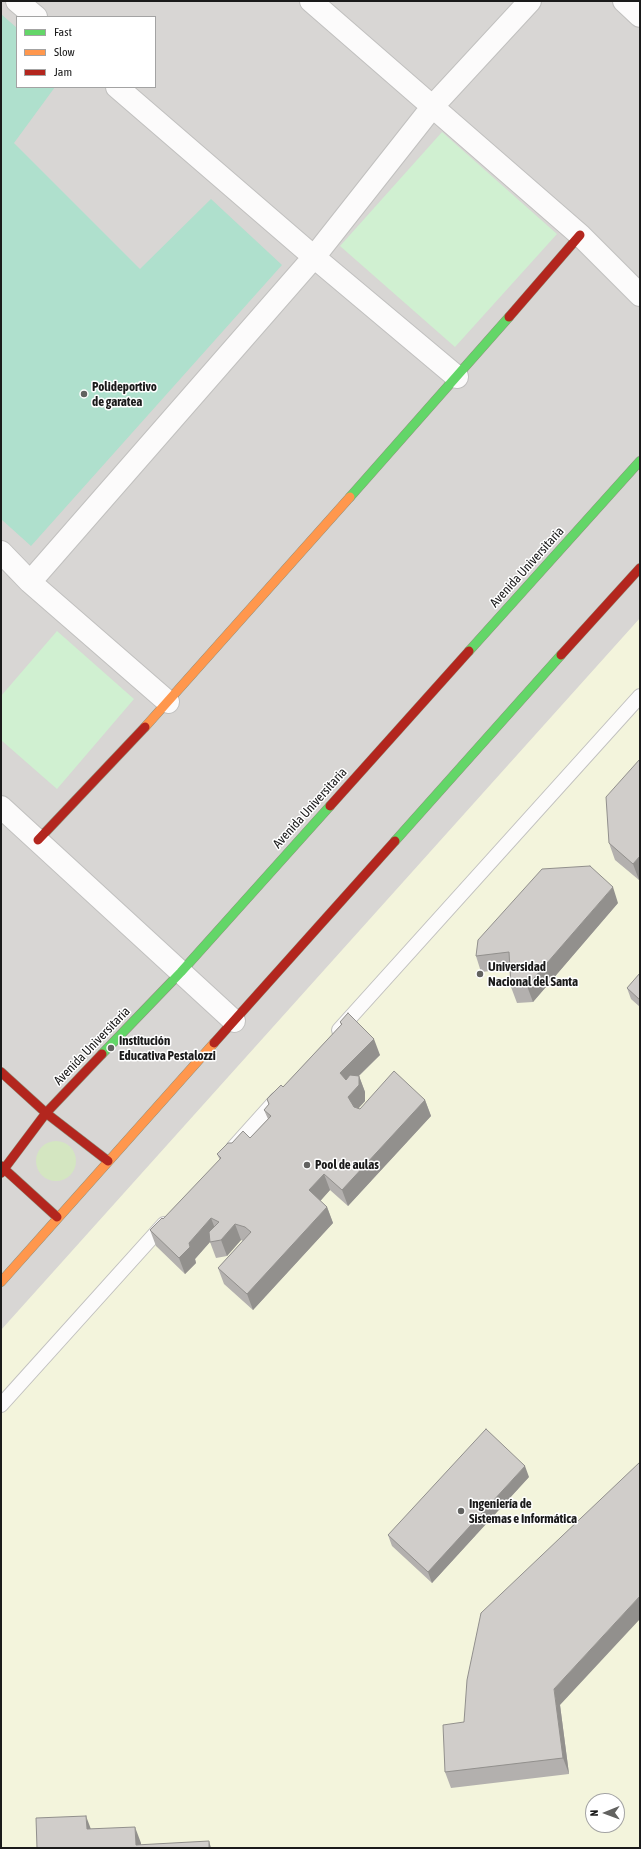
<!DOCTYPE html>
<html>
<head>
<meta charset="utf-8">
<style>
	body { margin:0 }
	#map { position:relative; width:641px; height:1849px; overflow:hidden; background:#e9e7e3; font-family:"Asap Condensed",sans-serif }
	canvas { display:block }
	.frame { position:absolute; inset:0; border:2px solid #1a1a1a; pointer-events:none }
	.legend { position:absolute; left:16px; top:16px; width:140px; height:72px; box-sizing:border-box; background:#fff; border:1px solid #a3a3a3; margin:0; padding:5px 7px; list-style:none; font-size:12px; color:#1a1a1a }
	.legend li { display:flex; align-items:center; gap:8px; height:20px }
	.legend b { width:20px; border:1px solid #a3a3a3 }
	.north { position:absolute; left:585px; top:1793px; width:40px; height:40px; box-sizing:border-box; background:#fff; border:1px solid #a3a3a3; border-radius:50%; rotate:269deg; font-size:11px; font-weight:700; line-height:16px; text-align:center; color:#1a1a1a }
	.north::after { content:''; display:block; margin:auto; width:14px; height:18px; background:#626260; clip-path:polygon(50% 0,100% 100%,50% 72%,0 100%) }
</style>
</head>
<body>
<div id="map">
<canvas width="641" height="1849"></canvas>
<div class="frame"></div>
<ul class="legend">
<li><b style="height:5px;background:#63d668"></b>Fast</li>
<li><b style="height:5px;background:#ff974d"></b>Slow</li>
<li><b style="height:5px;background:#b3261e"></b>Jam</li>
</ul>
<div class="north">N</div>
</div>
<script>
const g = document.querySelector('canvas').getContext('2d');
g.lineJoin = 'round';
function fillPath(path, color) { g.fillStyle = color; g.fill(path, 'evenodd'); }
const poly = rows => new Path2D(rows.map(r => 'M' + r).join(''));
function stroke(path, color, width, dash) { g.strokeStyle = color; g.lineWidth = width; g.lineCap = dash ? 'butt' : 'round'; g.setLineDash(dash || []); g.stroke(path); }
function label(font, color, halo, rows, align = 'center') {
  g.font = font + ' "Asap Condensed",sans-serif'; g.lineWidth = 3; g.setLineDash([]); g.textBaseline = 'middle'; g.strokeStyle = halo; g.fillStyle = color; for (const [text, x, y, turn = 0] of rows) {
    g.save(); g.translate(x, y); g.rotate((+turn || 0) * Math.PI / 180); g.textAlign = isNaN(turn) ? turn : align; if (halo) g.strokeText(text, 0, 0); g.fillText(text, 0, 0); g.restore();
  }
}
fillPath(poly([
	[1,1,640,1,640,1848,1,1848],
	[17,17,155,17,155,87,17,87],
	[593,1801,617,1801,617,1825,593,1825]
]), '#d8d6d4');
fillPath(poly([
	[640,618,640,1848,1,1848,1,1330],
	[593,1801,617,1801,617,1825,593,1825]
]), '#f3f4dc');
fillPath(poly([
	'36 1161a20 20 0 1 1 40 0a20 20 0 1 1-40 0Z'
]), '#d4e6c1');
fillPath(poly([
	[442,132,557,234,455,347,340,246],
	[57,631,134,699,57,789,1,740,1,696]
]), '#d0f0d1');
fillPath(poly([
	[1,14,17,28,17,87,55,87,14,143,140,269,211,199,282,265,31,546,1,519]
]), '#afe0cd');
const lane = poly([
	[339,1030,640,696],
	[233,1148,277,1099],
	[1,1405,164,1224]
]);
const street = poly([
	[17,1,36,17],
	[311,1,580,235,640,295],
	[624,1,640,16],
	[117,87,314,257,457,377],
	[1,552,30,582,168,702],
	[30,582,314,257,433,106,530,1],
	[1,807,234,1021]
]);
const fast = poly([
	[350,497,509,317],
	[469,651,640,461],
	[395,841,561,655],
	[102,1054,181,972,330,806]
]);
const slow = poly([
	[145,727,350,497],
	[1,1282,214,1043]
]);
const jam = poly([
	[509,317,580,235],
	[561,655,640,568],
	[330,806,469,651],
	[38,840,145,727],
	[214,1043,395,841],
	[1,1072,46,1113,108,1161],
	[1,1166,57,1217],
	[1,1173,46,1113,102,1054]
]);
stroke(lane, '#c1c0bf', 16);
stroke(street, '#c1c0bf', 24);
stroke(fast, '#8f917c', 10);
stroke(slow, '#8f917c', 10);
stroke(jam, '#8f917c', 10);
stroke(lane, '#fcfbfb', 14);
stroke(street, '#fcfbfb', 22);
stroke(fast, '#63d668', 9);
stroke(slow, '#ff974d', 9);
stroke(jam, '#b3261e', 9);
fillPath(poly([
	[640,759,639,880,615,860,609,843],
	[618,903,533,1002,517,1003,511,987,510,969,481,972,476,956],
	[640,973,640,1007,631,999,627,988],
	[340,1022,380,1055,359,1076,365,1092,365,1101,358,1109,360,1109,425,1100,431,1116,348,1206,330,1190,320,1201,327,1207,333,1223,253,1310,224,1284,218,1268,243,1241,241,1240,227,1256,216,1258,210,1242,195,1259,196,1263,185,1274,156,1246,150,1230,163,1219,220,1160,217,1154,232,1143,250,1138,268,1119,264,1110,269,1105,267,1099,283,1087,341,1025],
	[529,1477,432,1583,392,1546,388,1535],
	[560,1705,569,1774,451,1788,445,1772,464,1722]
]), '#b3b0ae');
fillPath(poly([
	[640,856,640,879,639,880,633,864],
	[613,887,618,903,533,1002,527,986],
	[374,1039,380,1055,345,1089,340,1073],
	[359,1076,365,1092,365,1101,354,1113,348,1097],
	[425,1100,431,1116,348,1206,342,1190],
	[324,1174,330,1190,315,1207,309,1190],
	[327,1207,333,1223,253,1310,247,1294],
	[211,1218,217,1234,195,1259,196,1263,185,1274,179,1258,189,1243],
	[235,1224,241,1240,227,1256,221,1240],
	[525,1466,529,1477,432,1583,428,1572],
	[640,1596,640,1619,560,1705,569,1774,563,1758,554,1689],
	[86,1816,92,1832,87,1829],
	[135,1827,141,1843,141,1848,136,1845],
	[209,1841,211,1848,209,1848]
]), '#92908d');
const building = poly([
	[640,759,640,856,633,864,609,843,606,797,640,759],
	[590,866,613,887,527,986,511,987,509,952,476,956,478,940,542,869,590,866],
	[640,973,640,1000,627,988,640,973],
	[348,1013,374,1039,340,1073,346,1080,350,1075,359,1076,359,1085,348,1097,354,1107,360,1109,394,1071,425,1100,342,1190,324,1174,309,1190,327,1207,247,1294,218,1268,251,1232,245,1227,235,1224,221,1240,210,1242,209,1232,219,1222,211,1218,189,1243,190,1247,179,1258,150,1230,162,1218,163,1219,221,1158,217,1154,228,1143,232,1143,243,1131,250,1138,271,1116,264,1110,269,1104,267,1099,281,1085,283,1087,342,1024,340,1022,348,1013],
	[486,1429,525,1466,428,1572,388,1535,486,1429],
	[640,1462,640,1596,554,1689,563,1758,445,1772,443,1725,464,1722,467,1680,481,1613,640,1462],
	[86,1816,87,1829,135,1827,136,1845,209,1841,209,1848,37,1848,36,1818,86,1816]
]);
fillPath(building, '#d0cdca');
stroke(building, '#92908d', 1);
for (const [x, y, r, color] of [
	[84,394,4,"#626260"],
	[480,974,4,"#626260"],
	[111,1048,4,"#626260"],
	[307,1165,4,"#626260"],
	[461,1511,4,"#626260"]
]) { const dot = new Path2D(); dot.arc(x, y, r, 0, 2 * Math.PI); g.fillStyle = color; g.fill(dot); stroke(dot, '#fff', 1.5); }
label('bold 13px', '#1a1a1a', '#fff', [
	["Polideportivo",92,387],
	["de garatea",92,402],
	["Universidad",488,967],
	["Nacional del Santa",488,982],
	["Institución",119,1041],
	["Educativa Pestalozzi",119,1056],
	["Pool de aulas",315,1165],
	["Ingeniería de",469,1504],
	["Sistemas e Informática",469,1519]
], 'left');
label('13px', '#1a1a1a', '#fff', [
	["Avenida Universitaria",527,567,-48],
	["Avenida Universitaria",310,808,-48],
	["Avenida Universitaria",92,1046,-46]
]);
</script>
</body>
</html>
